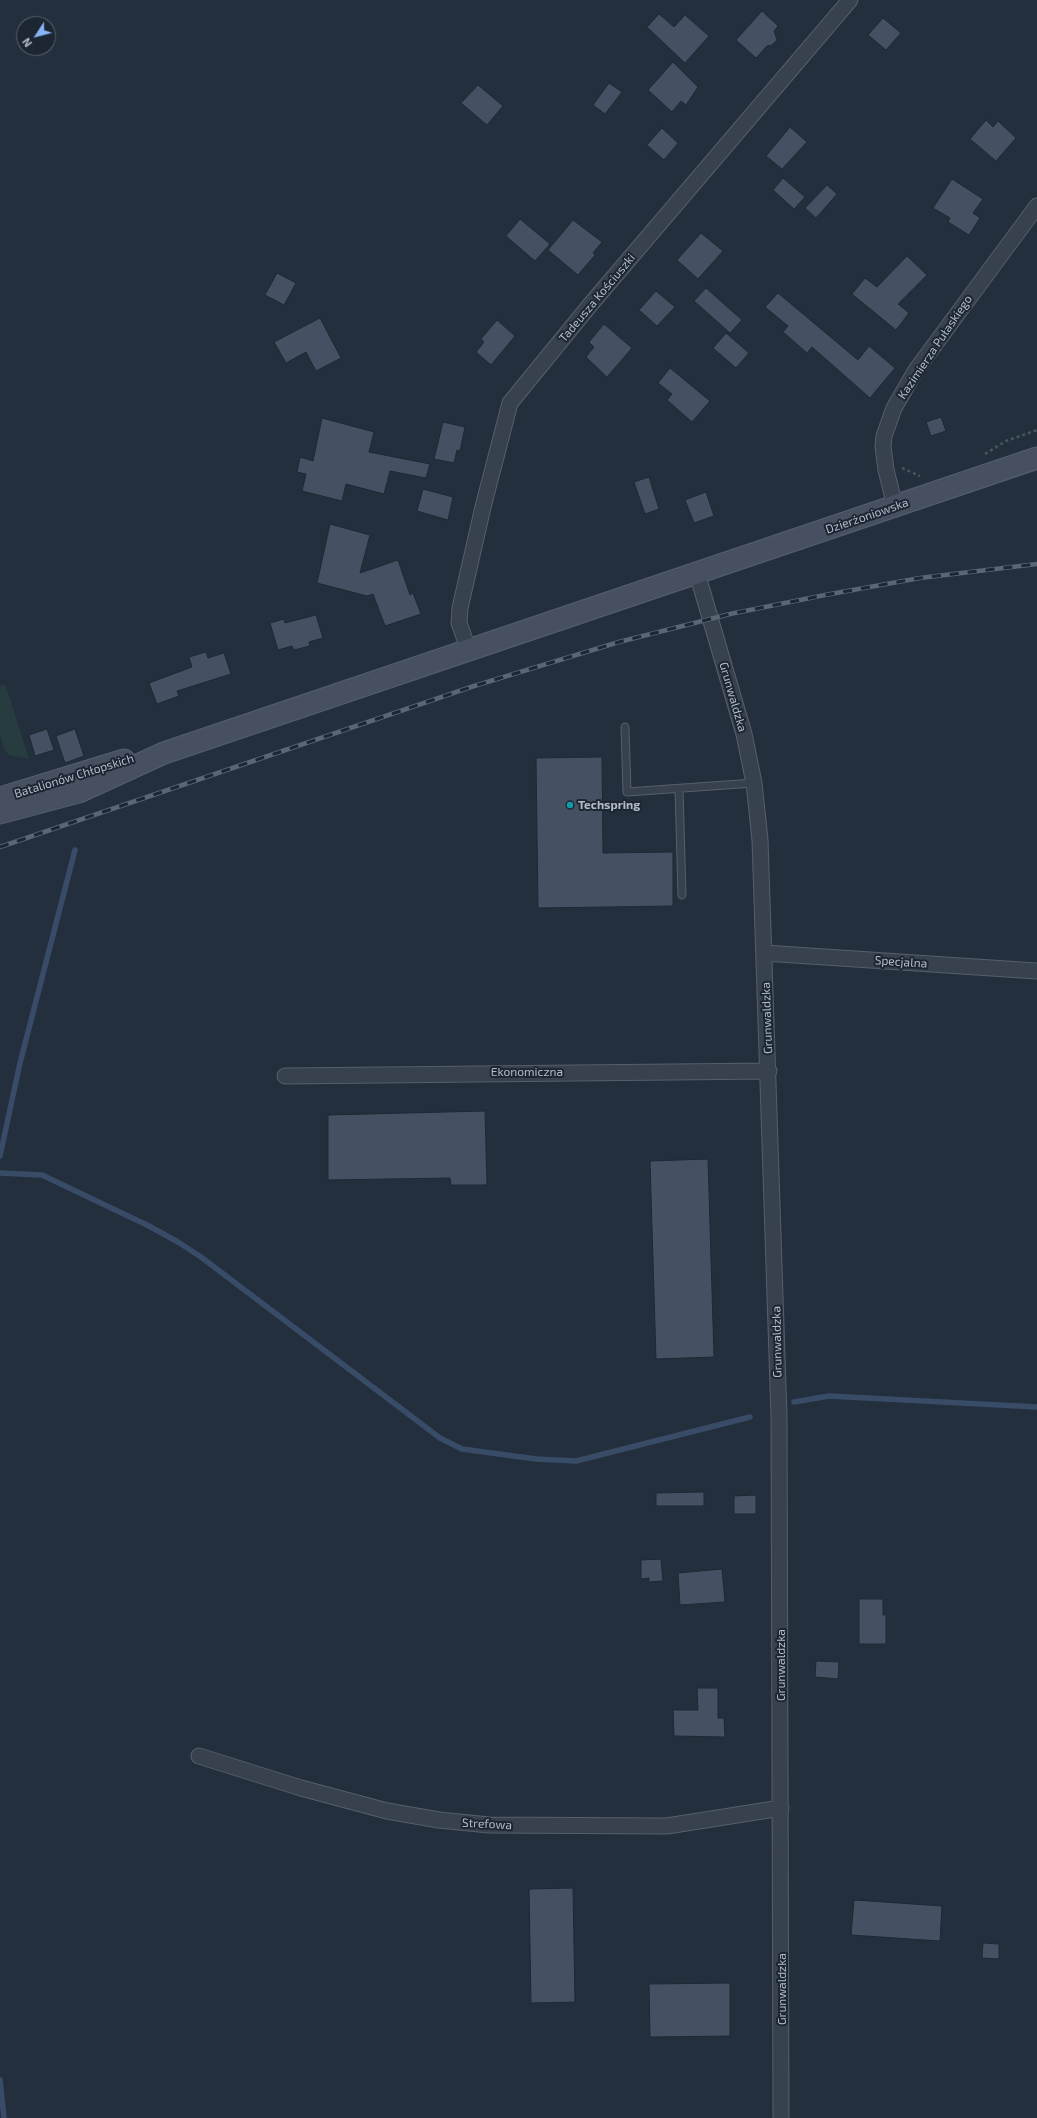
<!DOCTYPE html>
<html>
<head>
<meta charset="utf-8">
<style>
	body { margin:0 }
	#map { position:relative; width:1037px; height:2118px; overflow:hidden; background:#242f3e; font-family:"Exo 2",sans-serif }
	canvas { display:block }
	.north { position:absolute; left:16px; top:16px; width:40px; height:40px; box-sizing:border-box; background:#1d2633; border:1px solid #59626f; border-radius:50%; rotate:234deg; font-size:11px; font-weight:700; line-height:16px; text-align:center; color:#b4bcc9 }
	.north::after { content:''; display:block; margin:auto; width:14px; height:18px; background:#8ab4f8; clip-path:polygon(50% 0,100% 100%,50% 72%,0 100%) }
</style>
</head>
<body>
<div id="map">
<canvas width="1037" height="2118"></canvas>
<div class="north">N</div>
</div>
<script>
const g = document.querySelector('canvas').getContext('2d');
g.lineJoin = 'round';
function fillPath(path, color) { g.fillStyle = color; g.fill(path, 'evenodd'); }
const poly = rows => new Path2D(rows.map(r => 'M' + r).join(''));
function stroke(path, color, width, dash) { g.strokeStyle = color; g.lineWidth = width; g.lineCap = dash ? 'butt' : 'round'; g.setLineDash(dash || []); g.stroke(path); }
function label(font, color, halo, rows, align = 'center') {
  g.font = font + ' "Exo 2",sans-serif'; g.lineWidth = 4; g.setLineDash([]); g.textBaseline = 'middle'; g.strokeStyle = halo; g.fillStyle = color; for (const [text, x, y, turn = 0] of rows) {
    g.save(); g.translate(x, y); g.rotate((+turn || 0) * Math.PI / 180); g.textAlign = isNaN(turn) ? turn : align; if (halo) g.strokeText(text, 0, 0); g.fillText(text, 0, 0); g.restore();
  }
}
fillPath(poly([
	[0,685,6,686,29,759,9,755,4,749,0,733]
]), '#263c3f');
stroke(poly([
	[0,1156,20,1063,75,850],
	[0,1173,42,1175,149,1226,178,1242,201,1257,440,1438,462,1449,536,1459,576,1461,750,1417],
	[794,1402,829,1396,1037,1407],
	[0,2080,4,2118]
]), '#394c67', 5.5);
const building = poly([
	[762,11,778,26,774,31,777,40,772,45,767,46,756,58,736,40,762,11],
	[659,14,674,27,685,15,709,36,685,63,647,27,659,14],
	[883,18,901,33,886,50,868,35,883,18],
	[673,62,698,87,686,105,681,101,672,112,648,90,673,62],
	[609,83,622,92,605,114,593,105,609,83],
	[478,85,503,106,487,125,461,103,478,85],
	[986,120,993,127,998,121,1016,138,996,161,970,139,986,120],
	[790,127,807,142,782,169,766,156,790,127],
	[662,128,678,143,664,160,647,145,662,128],
	[783,178,805,197,794,209,773,190,783,178],
	[952,179,983,199,973,213,980,218,969,235,948,222,950,218,933,208,952,179],
	[827,185,837,194,816,218,805,208,827,185],
	[520,219,550,244,535,261,506,236,520,219],
	[573,220,602,242,593,253,595,255,578,275,548,250,573,220],
	[701,233,723,251,698,279,677,260,701,233],
	[907,256,927,275,898,304,909,313,896,330,852,294,865,278,877,287,907,256],
	[277,273,296,283,284,305,265,295,277,273],
	[706,288,742,320,730,333,694,301,706,288],
	[656,291,675,307,657,326,639,310,656,291],
	[778,293,858,360,869,346,895,368,870,398,812,347,807,353,783,332,788,326,765,307,778,293],
	[320,318,341,358,316,371,306,352,286,363,274,342,320,318],
	[497,320,515,336,491,365,476,352,484,342,481,339,497,320],
	[604,324,632,348,607,377,586,357,594,347,589,342,604,324],
	[726,333,749,353,736,368,713,348,726,333],
	[670,368,710,401,692,422,667,400,672,394,658,383,670,368],
	[941,417,946,431,931,436,926,422,941,417],
	[322,418,374,432,369,452,430,464,426,478,390,471,384,494,346,484,342,501,302,491,306,474,297,472,300,457,313,461,322,418],
	[443,422,465,427,460,451,457,450,454,463,434,459,443,422],
	[649,477,659,509,645,514,634,482,649,477],
	[423,489,453,497,448,520,417,511,423,489],
	[706,492,714,516,694,523,685,500,706,492],
	[330,524,370,535,360,573,398,560,410,595,413,593,421,614,385,626,373,594,367,596,317,583,330,524],
	[316,615,323,638,309,642,310,646,294,650,292,646,278,650,270,623,284,619,285,623,316,615],
	[206,652,208,658,224,653,231,674,177,691,179,696,157,704,149,683,192,667,189,657,206,652],
	[47,729,54,750,35,756,29,735,47,729],
	[75,729,84,756,65,763,56,736,75,729],
	[602,757,603,853,673,852,673,906,538,908,536,758,602,757],
	[485,1111,487,1185,451,1185,450,1178,328,1180,328,1115,485,1111],
	[708,1159,714,1357,656,1359,650,1161,708,1159],
	[704,1492,704,1506,656,1506,656,1493,704,1492],
	[756,1495,756,1514,734,1514,734,1496,756,1495],
	[661,1559,663,1581,649,1582,649,1578,641,1579,641,1560,661,1559],
	[722,1569,725,1602,680,1605,678,1573,722,1569],
	[859,1599,883,1599,883,1615,886,1615,886,1644,859,1644,859,1599],
	[816,1661,839,1662,838,1679,815,1677,816,1661],
	[697,1688,718,1688,718,1718,724,1718,725,1737,674,1736,673,1710,698,1710,697,1688],
	[573,1888,575,2002,531,2003,529,1889,573,1888],
	[854,1900,942,1906,940,1941,851,1935,854,1900],
	[983,1943,999,1944,999,1959,982,1958,983,1943],
	[730,1983,730,2036,650,2037,649,1984,730,1983]
]);
fillPath(building, '#455162');
stroke(building, '#1f2835', 1);
const service = poly([
	[625,727,627,792,754,783],
	[679,789,682,895]
]);
const minor = poly([
	[895,506,886,470,883,446,884,436,894,408,916,370,1037,206],
	[697,573,744,734,754,783,760,840,779,1417,781,2118],
	[469,651,459,623,460,608,483,507,510,403,590,305,850,0],
	[764,953,1037,971],
	[285,1076,769,1071],
	[199,1756,301,1788,387,1811,439,1820,489,1825,667,1826,781,1808]
]);
const secondary = poly([
	[0,798,124,760],
	[0,813,79,792,164,753,1037,458]
]);
stroke(service, '#565f6c', 9);
stroke(minor, '#565f6c', 17);
stroke(secondary, '#565f6c', 23);
stroke(poly([
	[985,454,1006,441,1037,430],
	[902,468,920,476]
]), '#44595c', 2.5, [3, 3]);
stroke(service, '#38414e', 7);
stroke(minor, '#38414e', 15);
stroke(secondary, '#465061', 21);
const rail = poly([
	[0,847,474,686,619,642,730,614,825,595,920,578,1037,564]
]);
stroke(rail, '#5a6575', 4.5);
stroke(rail, '#1d2633', 3, [9]);
for (const [x, y, r, color] of [
	[570,805,4,"#0f9aa8"]
]) { const dot = new Path2D(); dot.arc(x, y, r, 0, 2 * Math.PI); g.fillStyle = color; g.fill(dot); stroke(dot, '#1d2633', 1.5); }
label('12px', '#b4bcc9', '#1d2633', [
	["Tadeusza Kościuszki",597,298,-50],
	["Kazimierza Pułaskiego",935,347,-56],
	["Dzierżoniowska",867,516,-19],
	["Grunwaldzka",733,697,74],
	["Batalionów Chłopskich",74,776,-17],
	["Specjalna",901,962,4],
	["Grunwaldzka",767,1018,-92],
	["Ekonomiczna",527,1072],
	["Grunwaldzka",777,1342,-91],
	["Grunwaldzka",781,1665,-90],
	["Strefowa",487,1824,3],
	["Grunwaldzka",782,1989,-90]
]);
label('bold 12px', '#b4bcc9', '#1d2633', [
	["Techspring",578,805]
], 'left');
</script>
</body>
</html>
